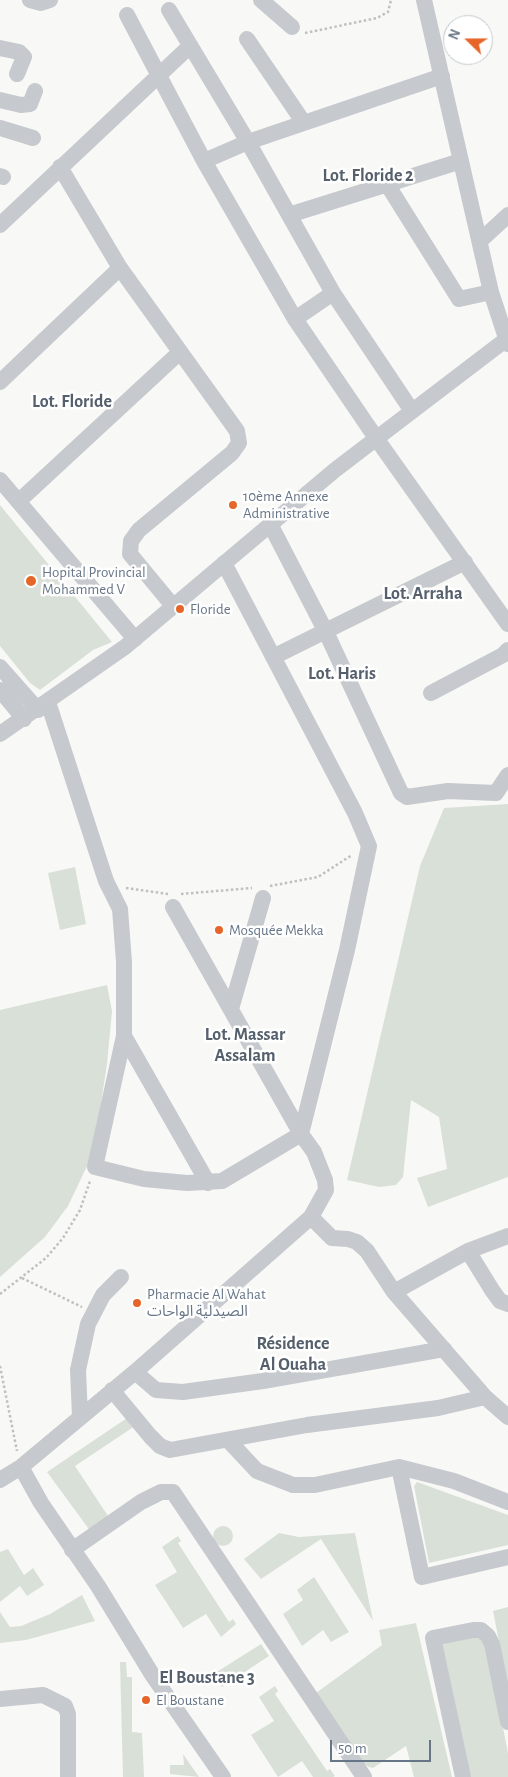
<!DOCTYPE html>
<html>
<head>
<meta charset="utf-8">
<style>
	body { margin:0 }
	#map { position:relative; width:508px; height:1777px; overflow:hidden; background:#f8f9f6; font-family:"Alegreya Sans",sans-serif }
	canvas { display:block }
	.north { position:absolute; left:443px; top:15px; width:50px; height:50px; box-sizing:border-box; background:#fff; border:1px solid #c2c8cf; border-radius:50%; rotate:292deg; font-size:14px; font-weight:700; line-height:20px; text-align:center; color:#677687 }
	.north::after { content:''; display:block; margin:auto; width:18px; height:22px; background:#e66629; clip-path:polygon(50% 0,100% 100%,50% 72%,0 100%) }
	.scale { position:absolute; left:330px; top:1740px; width:101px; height:22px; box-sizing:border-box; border:2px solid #677687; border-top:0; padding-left:6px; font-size:15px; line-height:18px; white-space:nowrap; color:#677687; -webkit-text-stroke:4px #fff; paint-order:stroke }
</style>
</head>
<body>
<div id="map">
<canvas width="508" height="1777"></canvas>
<div class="north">N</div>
<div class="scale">50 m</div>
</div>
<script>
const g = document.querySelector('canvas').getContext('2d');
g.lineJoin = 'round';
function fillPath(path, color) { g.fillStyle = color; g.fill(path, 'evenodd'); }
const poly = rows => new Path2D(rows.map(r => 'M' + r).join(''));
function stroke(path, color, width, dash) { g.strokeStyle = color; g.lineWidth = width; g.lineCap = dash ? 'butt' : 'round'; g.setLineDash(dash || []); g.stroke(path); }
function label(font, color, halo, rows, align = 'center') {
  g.font = font + ' "Alegreya Sans","Noto Sans Arabic",sans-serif'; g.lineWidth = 5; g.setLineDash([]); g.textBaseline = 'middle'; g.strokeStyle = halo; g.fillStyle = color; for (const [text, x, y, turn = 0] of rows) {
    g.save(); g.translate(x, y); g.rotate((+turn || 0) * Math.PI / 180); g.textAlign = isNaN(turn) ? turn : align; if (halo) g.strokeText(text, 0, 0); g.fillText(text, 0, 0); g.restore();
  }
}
fillPath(poly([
	[0,505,112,642,93,650,40,690,30,683,0,646],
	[508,804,508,1177,428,1207,417,1178,447,1169,439,1117,411,1100,403,1177,396,1185,379,1187,347,1180,420,866,444,808],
	[75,867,86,924,60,930,48,873],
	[107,985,112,1011,107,1064,97,1129,88,1164,68,1206,45,1237,0,1277,0,1010],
	[127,1418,135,1426,75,1466,110,1519,91,1532,47,1472],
	[417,1482,508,1515,508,1545,429,1563,414,1486],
	'213 1536a10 10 0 1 1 20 0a10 10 0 1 1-20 0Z',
	[279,1533,299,1537,355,1533,373,1621,321,1539,261,1579,244,1559],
	[178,1536,181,1541,178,1543,229,1622,233,1619,236,1624,221,1637,206,1614,183,1628,155,1585,177,1572,162,1547],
	[8,1549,24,1575,33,1568,44,1585,27,1596,20,1586,0,1602,0,1552],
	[314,1577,349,1632,331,1642,323,1630,302,1646,283,1614,303,1600,297,1590],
	[82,1595,95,1621,26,1640,0,1643,0,1612,10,1627,21,1626,50,1614],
	[508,1607,508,1687,493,1611],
	[416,1623,452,1777,414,1777,406,1746,373,1768,369,1767,362,1763,316,1693,382,1645,379,1630],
	[478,1636,487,1647,508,1753,508,1777,468,1777,441,1644],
	[261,1644,269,1656,222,1687,212,1675],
	[120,1662,126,1662,127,1677,132,1677,132,1732,142,1733,144,1777,123,1777],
	[275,1686,278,1691,275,1694,327,1771,330,1769,335,1776,333,1777,313,1777,302,1761,278,1777,251,1735,274,1721,259,1697],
	[183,1754,199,1777,170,1774,170,1765,184,1765]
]), '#d9e0d7');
stroke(poly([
	[305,33,377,18,388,12,391,0],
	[270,886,318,877,352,855],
	[126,888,168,894],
	[181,894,252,888],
	[22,1278,82,1307],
	[0,1294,46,1258,63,1238,80,1210,90,1181],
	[0,1366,17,1451]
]), '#bec0c3', 2.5, [2.5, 2.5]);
stroke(poly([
	[30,0,41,3,50,0],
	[261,0,292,27],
	[424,0,491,292,508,344],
	[169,10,248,142,333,293,412,411],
	[127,15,204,161,295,319,376,438,508,624],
	[247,39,304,123],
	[0,48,19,52,24,57,17,74],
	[0,100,21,105,30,104,35,91],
	[0,128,33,138],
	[204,161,248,142,442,76],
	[60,167,120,268,237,431,239,443,232,453,139,530,131,541,130,554,173,606],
	[0,176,3,177],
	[387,184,459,299,491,292],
	[289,215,461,161],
	[0,225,190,46],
	[480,241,508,215],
	[295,319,333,293],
	[0,382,120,268],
	[0,480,135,639],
	[19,501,180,352],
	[270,524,326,632,401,793,407,797,448,791,496,793,508,775],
	[273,657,465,562],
	[0,667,38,710],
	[0,690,24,719],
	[431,693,503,655,508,650],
	[48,702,106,881,120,909,124,962,124,1036,95,1167,144,1179,187,1183,222,1181,301,1134,347,950,369,846,355,813,224,563],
	[0,734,125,647,335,470,508,338],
	[173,907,301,1134,314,1152,325,1180,326,1190,311,1217,135,1372,21,1467,41,1503,98,1586,153,1676,223,1777],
	[231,1009,263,898],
	[124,1036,208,1183],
	[311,1217,332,1238,348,1239,357,1242,367,1251,394,1292,485,1397,508,1417],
	[468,1251,492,1290,500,1301,508,1304],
	[394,1292,468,1251,508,1236],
	[135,1372,156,1390,183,1392,263,1381,444,1349],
	[112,1390,150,1436,160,1446,170,1450,307,1425,438,1408,485,1397],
	[80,1417,78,1370,88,1324,103,1295,121,1277],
	[228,1440,257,1471,293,1485,315,1485,399,1467,454,1481,508,1502],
	[399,1467,422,1577,508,1557],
	[0,1480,21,1467],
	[72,1550,141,1502,161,1492,173,1492,364,1777],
	[0,1699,43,1695,65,1706,68,1714,68,1777],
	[463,1777,433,1638,473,1630,481,1630,488,1636,492,1644,508,1722]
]), '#c6c9cd', 16);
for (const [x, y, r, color] of [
	[233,505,5,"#e66629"],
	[31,581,6,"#e66629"],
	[180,609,5,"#e66629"],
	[219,930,5,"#e66629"],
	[137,1303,5,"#e66629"],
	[146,1700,5,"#e66629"]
]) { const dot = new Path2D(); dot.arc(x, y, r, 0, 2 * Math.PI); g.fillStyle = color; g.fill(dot); stroke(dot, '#fff', 2); }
label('15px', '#677687', '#fff', [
	["10ème Annexe",243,496],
	["Administrative",243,513],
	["Hopital Provincial",42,572],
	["Mohammed V",42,589],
	["Floride",190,609],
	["Mosquée Mekka",229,930],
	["Pharmacie Al Wahat",147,1294],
	["الصيدلية الواحات",147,1311],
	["El Boustane",156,1700]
], 'left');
label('bold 18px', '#55606c', '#fff', [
	["Lot. Floride 2",368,176],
	["Lot. Floride",72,402],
	["Lot. Arraha",423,594],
	["Lot. Haris",342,674],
	["Lot. Massar",245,1035],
	["Assalam",245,1056],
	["Résidence",293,1344],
	["Al Ouaha",293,1365],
	["El Boustane 3",207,1678]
]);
</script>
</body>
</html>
